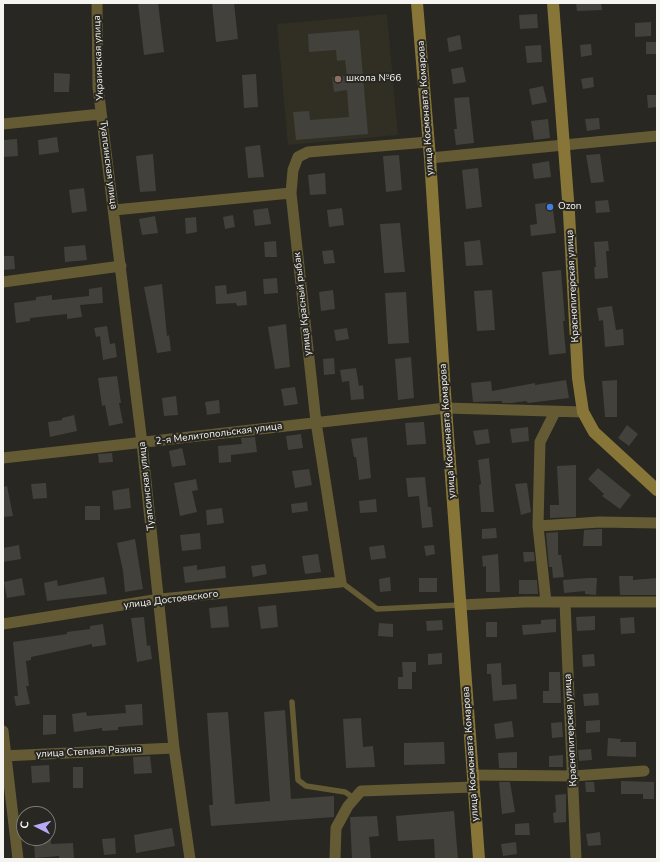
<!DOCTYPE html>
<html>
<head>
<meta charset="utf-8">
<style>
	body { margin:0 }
	#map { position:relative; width:660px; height:862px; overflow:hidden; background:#282721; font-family:"Nunito Sans",sans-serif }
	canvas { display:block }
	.frame { position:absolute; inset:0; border:4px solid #f5f4f0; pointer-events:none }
	.north { position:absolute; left:16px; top:806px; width:40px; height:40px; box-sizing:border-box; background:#282721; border:1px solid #7a7974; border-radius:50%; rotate:276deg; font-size:11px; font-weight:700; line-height:16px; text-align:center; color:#f5f4f0 }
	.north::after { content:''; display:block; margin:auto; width:14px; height:18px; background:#b7abf8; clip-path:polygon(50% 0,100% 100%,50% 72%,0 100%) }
</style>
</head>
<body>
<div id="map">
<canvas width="660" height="862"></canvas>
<div class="frame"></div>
<div class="north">С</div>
</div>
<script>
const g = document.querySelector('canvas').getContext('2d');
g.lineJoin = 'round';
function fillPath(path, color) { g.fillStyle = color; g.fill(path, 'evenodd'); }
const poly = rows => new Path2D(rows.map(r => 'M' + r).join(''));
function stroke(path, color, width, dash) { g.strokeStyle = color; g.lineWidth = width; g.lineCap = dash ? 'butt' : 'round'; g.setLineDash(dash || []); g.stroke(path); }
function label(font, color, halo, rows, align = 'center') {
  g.font = font + ' "Nunito Sans",sans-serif'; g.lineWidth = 4; g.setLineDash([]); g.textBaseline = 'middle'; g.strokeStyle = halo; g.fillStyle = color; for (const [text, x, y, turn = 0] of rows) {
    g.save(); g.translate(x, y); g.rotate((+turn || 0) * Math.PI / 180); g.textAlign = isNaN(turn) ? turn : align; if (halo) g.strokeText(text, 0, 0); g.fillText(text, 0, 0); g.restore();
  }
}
fillPath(poly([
	[387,14,398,135,288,145,277,24]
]), '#312f23');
fillPath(poly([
	[138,3,158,3,164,52,144,55],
	[212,3,234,3,238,39,216,42],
	[576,3,601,3,602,10,577,11],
	[537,14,538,28,520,29,519,15],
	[651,22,651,36,635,37,635,23],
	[359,30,368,134,296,140,293,112,309,111,310,120,349,117,347,90,334,92,332,77,347,76,345,60,337,61,336,50,309,52,308,34],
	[460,35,462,49,449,52,447,38],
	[646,42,657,42,657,54,646,54],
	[591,44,592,55,581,57,580,45],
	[541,45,542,62,527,63,525,46],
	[463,67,466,82,453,84,451,69],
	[54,73,70,74,69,92,54,92],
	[256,74,258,107,244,108,242,75],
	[593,77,594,87,583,89,581,79],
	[543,86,547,102,532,105,529,89],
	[647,95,657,95,657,107,648,108],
	[469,97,474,143,456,145,454,129,457,129,454,98],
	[599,118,600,129,587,131,585,119],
	[548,119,550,138,534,140,531,121],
	[57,137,59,152,39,155,38,140],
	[17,139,18,156,3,157,3,140],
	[260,145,264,177,248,178,245,147],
	[153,154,156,191,140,192,136,156],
	[600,154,604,182,591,183,586,155],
	[399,155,402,190,386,192,383,156],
	[549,161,551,177,534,179,532,164],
	[478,168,482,207,466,209,462,170],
	[325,173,326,194,310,195,308,175],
	[84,188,87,211,72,213,69,190],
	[608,200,610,212,596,213,595,201],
	[552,202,556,233,531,236,530,225,537,224,535,204],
	[268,208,271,224,255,226,253,210],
	[342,208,344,225,329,227,327,210],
	[233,215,235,227,225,229,223,217],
	[155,216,158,233,142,235,139,219],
	[196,217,197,232,186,234,185,218],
	[400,223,405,272,384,273,380,224],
	[480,240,483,265,466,266,464,242],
	[276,241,277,257,265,257,264,242],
	[608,241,609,251,606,251,608,278,595,279,594,267,596,267,594,242],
	[85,245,87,260,65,262,64,247],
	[333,250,335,263,324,264,322,251],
	[3,256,14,256,15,269,3,270],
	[561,270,565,321,563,321,566,353,549,355,542,272],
	[277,278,278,293,264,294,263,279],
	[162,284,167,336,169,335,171,351,157,353,144,287],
	[226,285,227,294,246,291,247,305,237,306,236,303,216,304,215,286],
	[102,287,103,303,80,305,82,317,67,319,67,314,30,318,30,321,16,323,14,303,36,300,36,297,52,295,52,300,89,296,89,289],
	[333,290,335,309,321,311,319,292],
	[492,290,495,330,477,331,474,291],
	[406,292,409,343,388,344,385,293],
	[612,306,616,330,623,329,624,345,605,347,603,320,599,321,597,308],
	[286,324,290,367,275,369,268,327],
	[107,326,110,344,115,343,117,357,103,360,100,336,96,337,94,328],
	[347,328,349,339,336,341,334,330],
	[411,357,414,398,398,400,395,359],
	[334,358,335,374,324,375,323,359],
	[356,368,359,386,363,385,364,399,351,400,349,381,342,382,340,370],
	[117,376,121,403,119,403,123,423,109,426,105,405,102,406,98,378],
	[566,380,569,398,528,403,526,401,512,403,502,403,502,401,473,402,471,383,491,381,492,391,535,383,535,385],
	[617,380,617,417,605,417,602,381],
	[295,387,298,404,284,406,281,389],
	[176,396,178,415,164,416,162,398],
	[219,400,220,413,207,415,205,402],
	[74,415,77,431,50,437,48,422,62,420,62,418],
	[424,422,426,444,407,445,405,423],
	[627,425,638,434,629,446,618,438],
	[528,427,529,441,512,443,510,429],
	[488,429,490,443,476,445,473,431],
	[301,434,303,448,288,450,286,436],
	[255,437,257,452,231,455,231,462,219,463,218,446,242,444,241,438],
	[367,437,371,478,359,480,356,457,354,457,351,439],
	[182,448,186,465,172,467,169,451],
	[112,453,113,462,99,463,98,454],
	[489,458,494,512,481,512,479,485,481,484,478,460],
	[576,465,576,517,550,518,550,505,559,505,557,466],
	[598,468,631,495,620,509,602,496,604,494,588,479],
	[309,469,312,485,295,488,292,471],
	[425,477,428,507,431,507,433,527,422,528,419,496,408,497,406,478],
	[196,479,198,490,192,491,197,512,180,516,174,483],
	[46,483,47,498,33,499,31,484],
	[527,483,531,512,521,515,515,484],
	[7,486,13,516,3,517,3,487],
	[129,488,131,508,114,510,112,491],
	[376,499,377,512,360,513,359,501],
	[307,502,308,511,292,513,291,504],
	[85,506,100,506,100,520,85,520],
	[222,508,224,523,207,525,206,510],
	[496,528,497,538,482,539,482,529],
	[599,529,602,529,602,546,583,546,584,530],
	[558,532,558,555,561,555,564,577,553,578,552,567,549,567,546,533],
	[200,533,201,549,182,551,180,535],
	[135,539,143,589,125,592,123,571,117,543],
	[19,545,21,559,3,562,3,548],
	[384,545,386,558,371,560,369,547],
	[434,545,435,554,426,556,424,546],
	[523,552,534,552,535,561,524,562],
	[318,554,321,572,305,574,302,556],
	[498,554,500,592,486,592,486,566,483,567,482,556],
	[265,564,267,574,253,577,251,566],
	[197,565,197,570,225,566,226,578,185,583,183,567],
	[619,576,633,576,633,580,657,578,657,595,620,595],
	[104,577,107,594,47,601,44,583,57,580,58,586],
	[390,577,391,591,380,592,379,579],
	[22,578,25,595,7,598,4,582],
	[419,578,437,578,437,592,419,592],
	[588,578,597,578,596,595,585,594,585,591,564,593,563,580],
	[519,580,537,580,538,594,519,594],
	[276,605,278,627,261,629,258,607],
	[227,606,229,627,211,628,209,608],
	[595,616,595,630,577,631,576,617],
	[144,617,147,646,150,645,152,659,137,662,131,618],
	[634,617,635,633,621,634,620,618],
	[556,619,556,632,523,635,522,625,541,624,541,620],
	[442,620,443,630,427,631,426,621],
	[486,622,497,622,497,637,486,637],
	[379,623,393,624,393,637,378,636],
	[103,624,106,645,92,647,92,644,31,657,31,660,26,661,29,686,26,686,30,704,16,706,14,696,18,696,13,642,67,634,67,632,90,629,90,626],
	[442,653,442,664,428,665,428,654],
	[594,654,595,666,583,667,582,655],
	[402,662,416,662,416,672,412,672,412,689,398,689,398,677,403,677],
	[501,663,502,685,516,684,517,699,493,701,491,674,487,674,487,664],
	[549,672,560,672,561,703,543,703,543,691,549,691],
	[598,693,599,705,584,706,583,694],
	[142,704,143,725,118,727,118,730,102,731,102,728,74,732,72,714,86,712,87,716,126,713,125,705],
	[285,710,291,799,334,796,334,817,211,826,209,805,213,805,207,713,228,712,235,804,270,801,264,712],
	[43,715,56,715,56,734,43,735],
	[361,718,363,747,373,746,375,767,346,768,343,719],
	[600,720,600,732,586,733,586,721],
	[512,721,514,737,496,739,494,724],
	[562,722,563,737,552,738,551,723],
	[608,738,621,739,620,742,636,742,636,757,607,756],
	[444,742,445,764,404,765,404,743],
	[591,749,592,760,579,761,578,750],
	[517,752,517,768,499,768,498,753],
	[563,755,563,767,549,767,549,756],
	[150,756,152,773,134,774,133,757],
	[49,765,50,782,32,783,31,766],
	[73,767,83,767,83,788,73,788],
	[621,781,654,782,654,799,643,799,643,794,621,794],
	[499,782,510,782,515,812,502,814],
	[585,782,594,782,595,792,586,792],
	[566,794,566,822,554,823,553,813,556,812,555,795],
	[454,811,458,859,435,859,434,839,398,841,396,816],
	[377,816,379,836,369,837,371,859,352,859,350,817],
	[529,823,530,835,515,835,515,824],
	[172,828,175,846,136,853,134,835],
	[600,832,601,845,588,846,586,834],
	[115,838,116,854,104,855,102,839],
	[51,839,51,844,73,843,74,859,59,859,59,856,35,858,34,840],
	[516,842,517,854,503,856,501,844]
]), '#42413b');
stroke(poly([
	[341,582,377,609,460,605],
	[292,702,298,780,306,786,345,792,354,798]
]), '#645a34', 5.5);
stroke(poly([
	[97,3,98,87,142,443,174,748,190,859],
	[3,124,101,114],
	[430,158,657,136],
	[114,210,291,193],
	[3,282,121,266],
	[3,458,446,408,583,412],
	[538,526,600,522,657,523],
	[546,602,538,526,540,442,555,412],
	[565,602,576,859],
	[460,605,524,602,657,602],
	[3,624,160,599,341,582,316,422,291,193,293,170,298,157,308,152,428,142],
	[3,731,18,859],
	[3,756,174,748],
	[473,775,573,776,644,771],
	[335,859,336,828,348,806,361,791,473,787]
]), '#645a34', 11);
stroke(poly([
	[417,3,430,158,446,408,479,859],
	[553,3,569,213,578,378,583,412,594,432,657,490]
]), '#877637', 12);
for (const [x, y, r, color] of [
	[338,79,4,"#8d6e63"],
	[550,207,4,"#3f7fe0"]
]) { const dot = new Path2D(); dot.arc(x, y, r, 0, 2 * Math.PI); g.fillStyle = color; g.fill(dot); stroke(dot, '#282721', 1.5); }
label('10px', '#f5f4f0', '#282721', [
	["Украинская улица",99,58,-92],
	["улица Космонавта Комарова",426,108,-94],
	["Туапсинская улица",108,165,83],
	["Краснопитерская улица",573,286,-93],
	["улица Красный рыбак",303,304,-96],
	["улица Космонавта Комарова",448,431,-94],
	["2-я Мелитопольская улица",219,434,-7],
	["Туапсинская улица",147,486,-96],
	["улица Достоевского",171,600,-7],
	["Краснопитерская улица",571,730,-93],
	["улица Степана Разина",89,752,-3],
	["улица Космонавта Комарова",471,754,-94]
]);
label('10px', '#f5f4f0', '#282721', [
	["школа №66",346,79],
	["Ozon",558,207]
], 'left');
</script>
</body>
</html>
